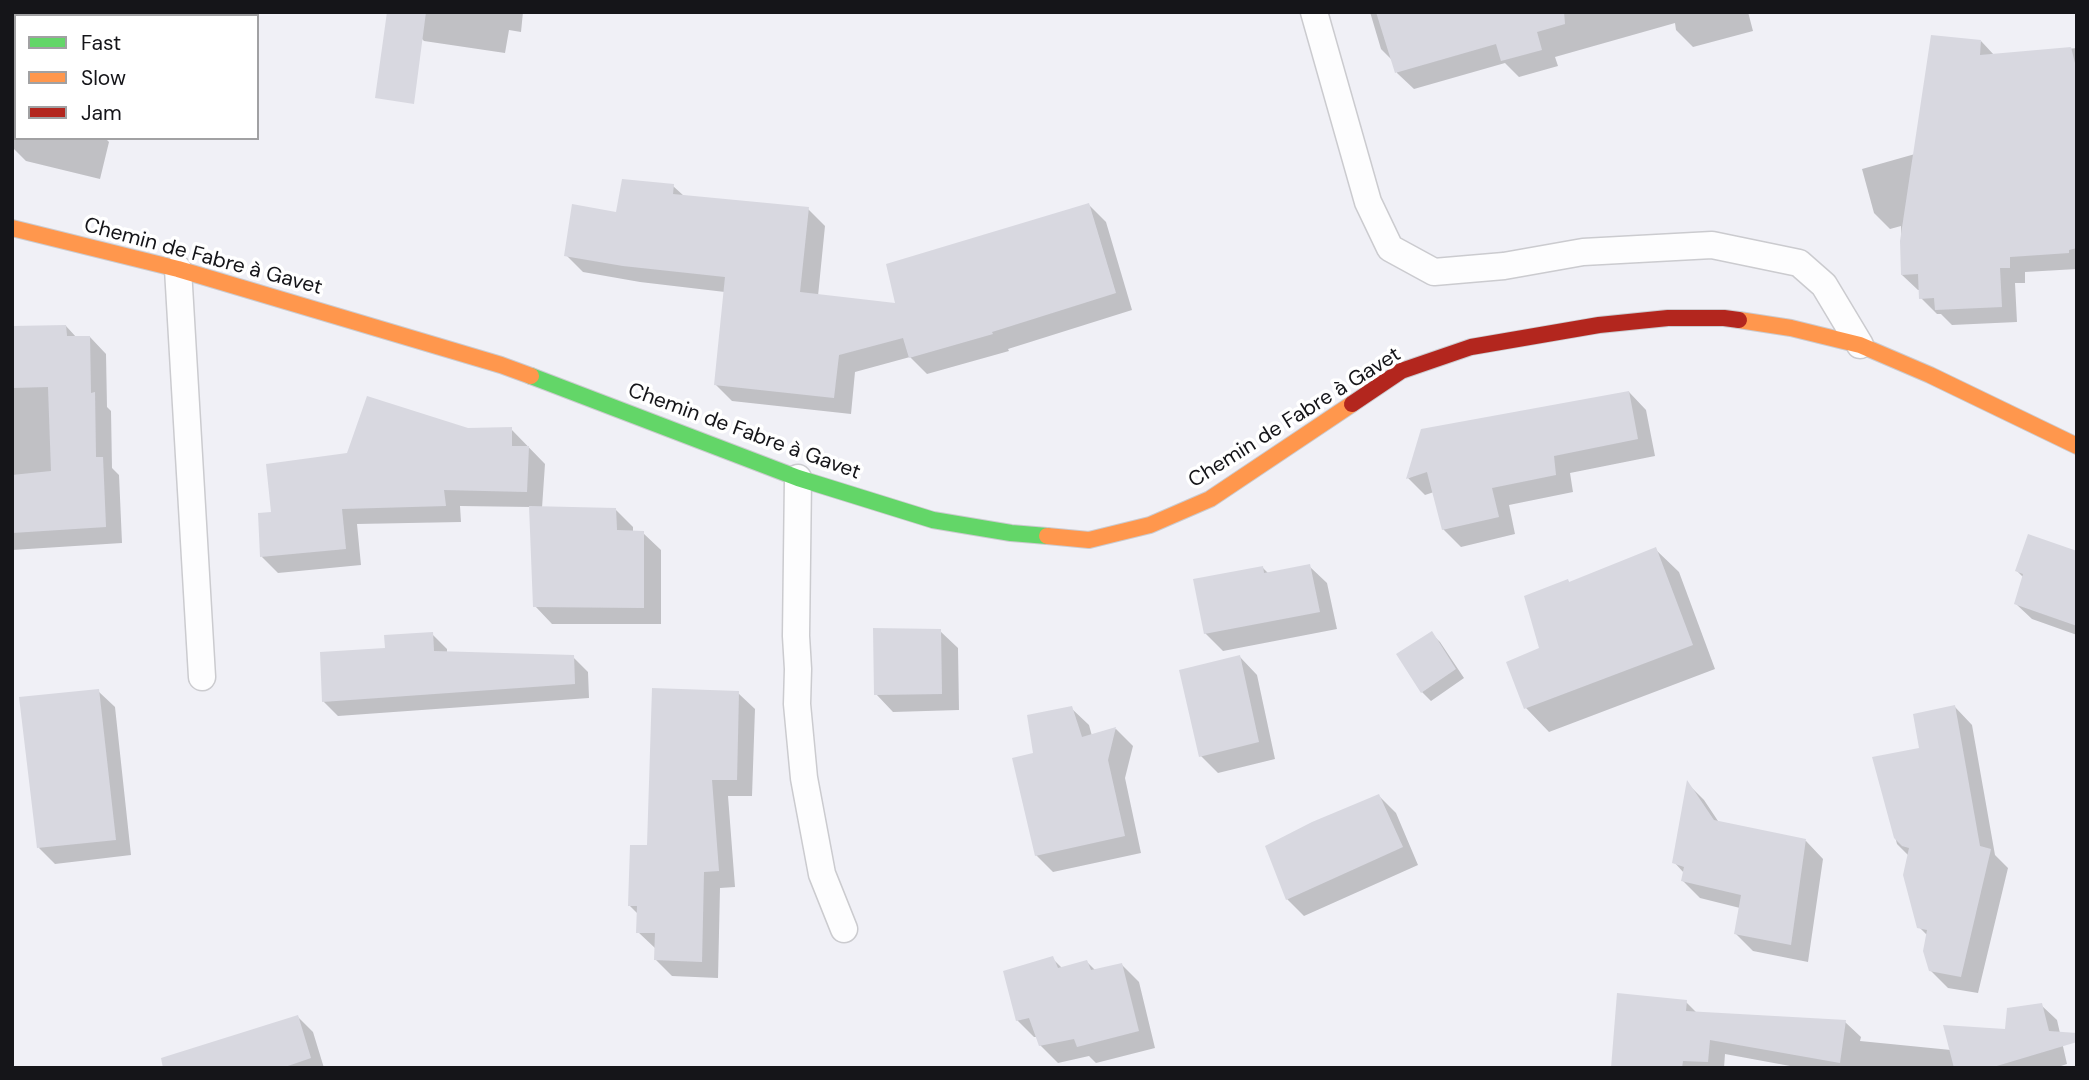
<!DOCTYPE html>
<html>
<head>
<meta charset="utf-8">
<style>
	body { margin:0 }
	#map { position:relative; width:2089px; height:1080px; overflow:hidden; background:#f0f0f6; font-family:"DM Sans",sans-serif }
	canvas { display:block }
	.frame { position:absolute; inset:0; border:14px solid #151519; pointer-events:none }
	.legend { position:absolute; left:14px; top:14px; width:245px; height:126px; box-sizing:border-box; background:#fff; border:2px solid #a1a1a3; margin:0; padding:9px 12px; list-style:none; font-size:21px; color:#151519 }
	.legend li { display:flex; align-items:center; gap:14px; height:35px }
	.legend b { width:35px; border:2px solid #a1a1a3 }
</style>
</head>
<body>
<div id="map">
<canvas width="2089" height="1080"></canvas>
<div class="frame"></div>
<ul class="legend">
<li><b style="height:9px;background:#63d668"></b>Fast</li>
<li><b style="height:9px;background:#ff974d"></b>Slow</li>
<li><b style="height:9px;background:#b3261e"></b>Jam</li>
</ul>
</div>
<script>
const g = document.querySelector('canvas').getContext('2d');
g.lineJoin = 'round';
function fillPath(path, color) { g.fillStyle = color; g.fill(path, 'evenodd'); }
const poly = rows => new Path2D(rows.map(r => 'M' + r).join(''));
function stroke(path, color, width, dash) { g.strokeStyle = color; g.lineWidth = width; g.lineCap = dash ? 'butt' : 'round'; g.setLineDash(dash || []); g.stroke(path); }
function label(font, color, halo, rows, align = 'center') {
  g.font = font + ' "DM Sans",sans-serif'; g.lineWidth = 7; g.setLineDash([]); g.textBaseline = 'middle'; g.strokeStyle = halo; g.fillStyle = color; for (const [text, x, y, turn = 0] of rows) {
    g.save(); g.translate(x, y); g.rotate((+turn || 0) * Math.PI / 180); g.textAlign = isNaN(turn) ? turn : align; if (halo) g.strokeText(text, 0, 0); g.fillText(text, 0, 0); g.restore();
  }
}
fillPath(poly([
	[12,12,136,12,136,16,16,16,16,20,12,17],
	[409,12,523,12,521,32,509,30,505,53,424,41,408,25],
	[1370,12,1748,12,1753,31,1693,47,1676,30,1675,23,1555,57,1558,66,1519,77,1505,63,1414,89,1397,73,1393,61,1381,49],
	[1981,41,1995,56,2077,48,2077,269,2025,272,2025,283,2015,283,2017,322,1952,325,1941,314,1937,314,1921,298,1920,290,1918,290,1902,275,1901,226,1890,229,1874,213,1862,169,1915,154],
	[16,112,16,138,105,138,109,142,100,179,26,161,12,147,12,126],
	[673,186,684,196,808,209,825,226,818,296,897,305,1089,205,1106,222,1132,310,1008,349,1009,351,927,374,910,357,855,372,851,414,732,401,715,384,725,292,640,282,583,272,566,255,617,214],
	[66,326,77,338,90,337,106,354,107,407,111,411,112,468,119,475,122,543,12,550,12,327],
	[1629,392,1646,410,1655,456,1570,473,1573,492,1509,505,1515,534,1461,547,1443,529,1434,492,1425,495,1408,478],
	[511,429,545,464,542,508,616,510,633,527,633,532,643,533,661,550,661,624,552,624,535,606,531,507,460,506,461,522,357,524,361,565,278,573,262,557,273,513,349,455,468,430],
	[1655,549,1679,572,1715,669,1549,732,1526,708,1509,663,1541,649,1568,581,1570,583],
	[2077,552,2077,635,2032,619,2016,604,2024,578,2017,571],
	[1309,566,1327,583,1337,629,1223,651,1205,633,1263,568,1269,574],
	[940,631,958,648,959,710,893,712,876,694],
	[1431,633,1440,642,1464,678,1431,701,1422,692],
	[432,634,447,649,447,653,573,657,588,672,589,698,338,716,323,701,387,650],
	[1240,657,1257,675,1275,759,1218,773,1201,756],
	[98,691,115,707,131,855,55,864,39,848],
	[738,693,755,709,752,796,728,796,735,887,720,888,718,978,672,976,656,960,656,949,638,932,638,914,629,905,649,847],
	[1955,707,1972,725,1995,855,2008,868,1978,993,1948,988,1930,970,1928,936,1919,927,1909,856,1897,844,1874,758,1921,749],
	[1071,708,1089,725,1092,736,1116,729,1133,746,1125,778,1141,853,1053,872,1036,855,1035,754],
	[1688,784,1704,800,1720,824,1806,841,1823,859,1808,962,1753,951,1736,934,1740,908,1700,898,1683,881,1684,873,1674,862],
	[1379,796,1396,813,1418,865,1304,916,1287,899],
	[1052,958,1063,969,1087,962,1095,970,1122,965,1139,982,1155,1048,1096,1063,1089,1056,1058,1063,1040,1045,1037,1037,1034,1037,1017,1020],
	[1686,1002,1697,1013,1845,1022,1861,1037,1860,1041,1951,1050,2006,1031,2041,1005,2057,1020,2067,1064,2055,1068,1801,1068,1725,1054,1724,1068,1613,1068],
	[298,1017,313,1032,324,1068,217,1068]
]), '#0003');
fillPath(poly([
	[387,12,426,12,414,104,375,98],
	[1376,12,1564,12,1565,24,1537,32,1542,50,1501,61,1496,44,1395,73],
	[1931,35,1981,40,1980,55,2071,47,2077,71,2077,248,2069,250,2069,253,2010,257,2010,268,2000,268,2002,307,1935,310,1934,298,1919,299,1918,274,1901,275,1900,241],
	[622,179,674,184,673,194,809,207,800,292,895,303,886,264,1089,203,1116,293,992,332,993,334,909,358,903,338,839,355,834,398,714,385,725,277,623,266,564,256,572,204,616,212],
	[66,325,67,336,90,336,91,393,95,392,96,457,103,457,106,527,12,533,12,475,51,471,48,387,12,388,12,326],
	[1629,391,1638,439,1554,456,1556,475,1492,488,1499,517,1442,530,1427,472,1406,479,1421,429],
	[367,396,468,428,512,427,512,446,529,446,527,492,444,490,446,506,342,509,346,549,260,557,258,513,271,512,266,464,347,453],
	[529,506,616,508,617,530,644,531,644,608,533,607],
	[2028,534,2077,551,2077,626,2014,604,2023,574,2015,571],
	[1656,547,1693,645,1524,709,1506,662,1539,648,1524,596,1568,579,1569,582],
	[1310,564,1320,612,1204,634,1193,579,1263,566,1264,573],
	[873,628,941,629,942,694,874,695],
	[1432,631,1456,669,1421,693,1396,654],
	[433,632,434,651,574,655,575,684,322,702,320,652,385,648,384,635],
	[1240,655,1259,742,1199,757,1179,670],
	[652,688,739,691,737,780,712,780,719,871,704,872,702,962,654,960,655,933,636,933,637,906,628,906,630,845,647,845],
	[99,689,116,840,37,848,19,697],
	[1955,705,1980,846,1991,849,1961,977,1929,971,1923,951,1927,930,1917,928,1903,875,1909,848,1902,846,1894,838,1872,757,1919,748,1913,714],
	[1072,706,1082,737,1116,727,1108,760,1125,836,1035,856,1012,758,1033,753,1027,715],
	[1687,780,1714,820,1806,839,1791,945,1734,934,1741,895,1681,881,1684,867,1672,863],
	[1379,794,1403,847,1286,900,1265,846,1312,822],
	[1053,956,1058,968,1087,960,1091,970,1122,963,1139,1031,1077,1047,1074,1039,1039,1046,1029,1018,1016,1021,1003,971],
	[1617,993,1687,1000,1686,1011,1846,1020,1840,1063,1710,1040,1708,1062,1683,1061,1682,1068,1611,1068],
	[2042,1003,2049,1031,2077,1033,2077,1042,1990,1068,1954,1068,1943,1025,2005,1029,2007,1008],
	[298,1015,311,1058,282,1068,163,1068,161,1058]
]), '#d8d8e0');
const lane = poly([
	[1314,12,1368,202,1390,248,1434,272,1504,266,1583,252,1712,245,1799,263,1824,285,1860,345],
	[178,269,202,677],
	[798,478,796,636,798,669,797,704,804,778,822,874,844,929]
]);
const fast = poly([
	[531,376,798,478,933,520,1011,533,1047,536]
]);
const slow = poly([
	[12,228,178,269,501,365,531,376],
	[1739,320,1791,328,1860,345,1930,375,2077,446],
	[1047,536,1089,540,1150,525,1210,499,1352,404]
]);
const jam = poly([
	[1352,404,1401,371,1471,347,1599,325,1668,318,1724,318,1739,320]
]);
stroke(lane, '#cbcbcf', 29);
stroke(fast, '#cbcbcf', 18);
stroke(slow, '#cbcbcf', 18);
stroke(jam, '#cbcbcf', 18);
stroke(lane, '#fdfdfe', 26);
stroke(fast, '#63d668', 16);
stroke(slow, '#ff974d', 16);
stroke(jam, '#b3261e', 16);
label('21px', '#151519', '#fff', [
	["Chemin de Fabre à Gavet",203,257,15],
	["Chemin de Fabre à Gavet",1295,418,-32],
	["Chemin de Fabre à Gavet",744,432,20]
]);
</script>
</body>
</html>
